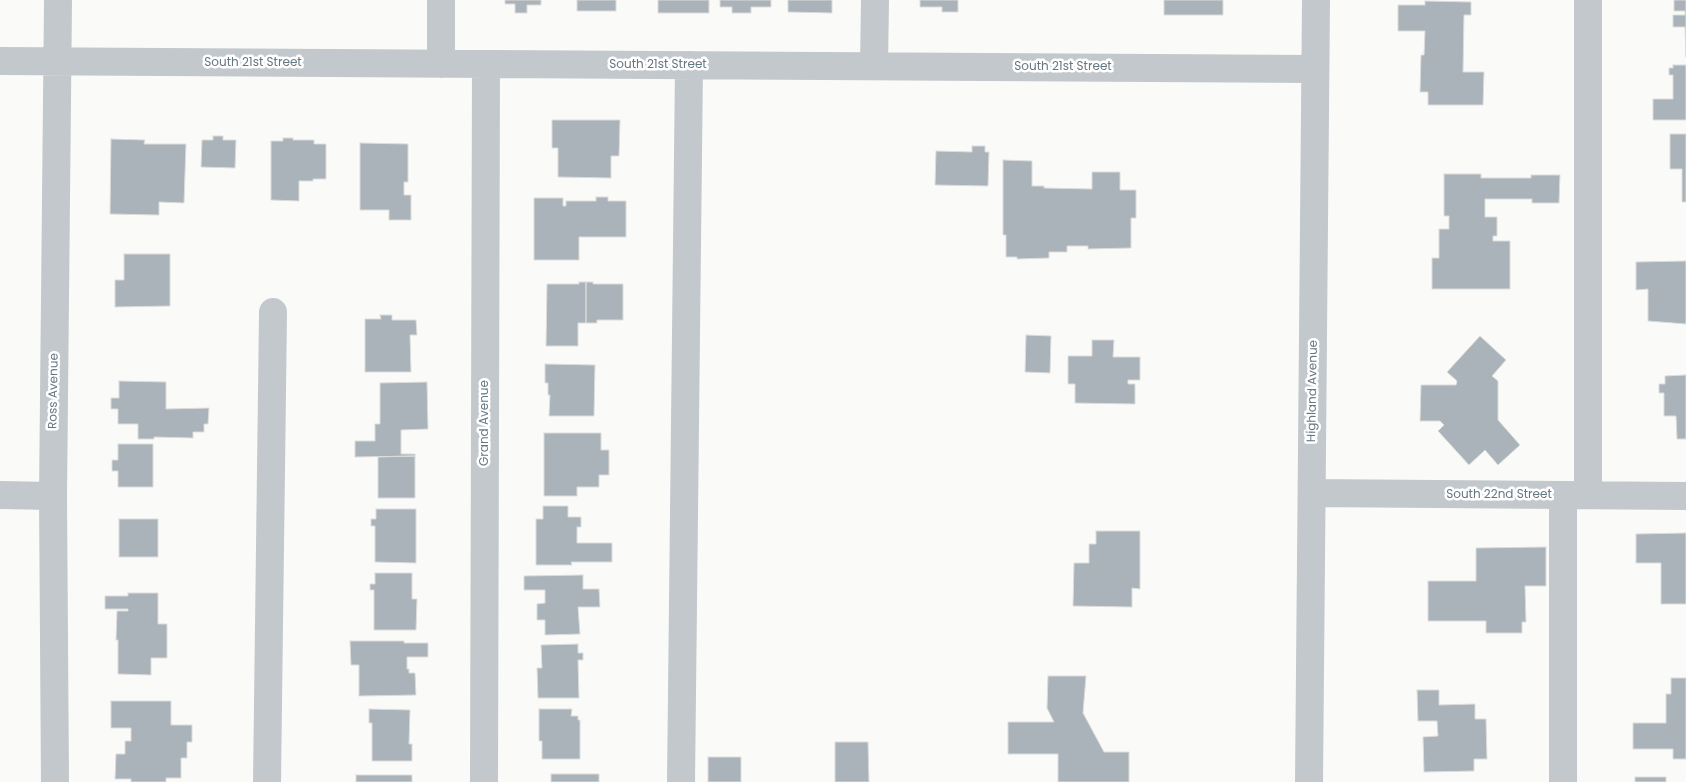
<!DOCTYPE html>
<html>
<head>
<meta charset="utf-8">
<style>
	body { margin:0 }
	canvas { display:block; background:#fafaf8 }
</style>
</head>
<body>
<canvas width="1686" height="782"></canvas>
<script>
const g = document.querySelector('canvas').getContext('2d');
g.lineJoin = 'round';
function fillPath(path, color) { g.fillStyle = color; g.fill(path, 'evenodd'); }
const poly = rows => new Path2D(rows.map(r => 'M' + r).join(''));
function stroke(path, color, width, dash) { g.strokeStyle = color; g.lineWidth = width; g.lineCap = dash ? 'butt' : 'round'; g.setLineDash(dash || []); g.stroke(path); }
function label(font, color, halo, rows, align = 'center') {
  g.font = font + ' Poppins,sans-serif'; g.lineWidth = 5; g.setLineDash([]); g.textBaseline = 'middle'; g.strokeStyle = halo; g.fillStyle = color; for (const [text, x, y, turn = 0] of rows) {
    g.save(); g.translate(x, y); g.rotate((+turn || 0) * Math.PI / 180); g.textAlign = isNaN(turn) ? turn : align; if (halo) g.strokeText(text, 0, 0); g.fillText(text, 0, 0); g.restore();
  }
}
const building = poly([
	[505,0,541,0,541,5,527,5,527,13,515,13,515,4,505,4,505,0],
	[577,0,616,0,616,11,577,11,577,0],
	[658,0,709,0,709,13,658,13,658,0],
	[720,0,771,0,771,7,751,7,751,13,732,13,732,7,720,7,720,0],
	[788,0,832,0,832,13,788,12,788,0],
	[920,0,958,0,958,12,942,12,942,7,920,7,920,0],
	[1164,0,1223,0,1223,15,1164,15,1164,0],
	[1674,0,1686,0,1686,57,1685,27,1673,27,1673,15,1685,15,1685,11,1674,11,1674,0],
	[1425,1,1471,2,1471,15,1464,15,1463,72,1484,72,1483,105,1428,105,1428,92,1420,92,1421,55,1424,55,1425,31,1398,31,1398,5,1425,5,1425,1],
	[1673,65,1686,65,1686,120,1653,120,1653,99,1673,99,1673,75,1669,75,1669,68,1673,68,1673,65],
	[552,120,620,120,619,156,611,156,611,178,558,177,558,148,552,148,552,120],
	[1670,134,1686,134,1686,202,1682,202,1682,169,1670,169,1670,134],
	[213,136,223,136,223,140,236,140,235,168,201,167,202,140,213,140,213,136],
	[283,138,293,138,293,140,314,140,314,144,326,144,326,179,313,179,313,181,299,181,299,201,271,200,271,141,283,141,283,138],
	[111,139,145,140,144,144,186,144,184,203,159,202,159,215,110,214,111,139],
	[360,143,408,144,408,182,404,182,404,195,411,195,411,220,389,220,389,210,360,210,360,143],
	[972,146,985,146,985,152,989,152,988,186,935,185,936,151,972,152,972,146],
	[1003,160,1032,161,1032,186,1044,186,1044,188,1092,189,1092,172,1120,172,1120,190,1136,190,1136,218,1131,218,1131,248,1088,249,1088,246,1067,246,1067,252,1049,252,1049,258,1017,259,1017,257,1006,257,1006,235,1003,235,1003,160],
	[1444,174,1481,174,1481,178,1531,178,1531,175,1560,175,1559,203,1532,203,1532,199,1485,199,1485,217,1497,217,1497,236,1493,236,1493,241,1510,241,1510,289,1432,289,1432,258,1439,258,1439,229,1449,229,1449,216,1444,216,1444,174],
	[596,197,608,197,608,201,626,201,626,237,579,237,579,260,534,260,534,198,563,198,563,206,566,206,566,201,596,201,596,197],
	[124,254,170,254,170,306,115,307,115,280,124,280,124,254],
	[1686,261,1686,324,1648,321,1648,289,1636,290,1636,262,1686,261],
	[579,282,586,282,586,323,578,323,578,346,546,346,547,284,579,284,579,282],
	[586,282,593,282,593,284,623,284,623,320,597,320,597,323,586,323,586,282],
	[380,315,392,315,392,320,416,320,417,335,410,335,411,372,365,372,365,319,381,319,380,315],
	[1026,335,1051,336,1050,373,1025,372,1026,335],
	[1480,336,1506,360,1492,376,1498,381,1498,420,1520,445,1498,465,1485,450,1469,465,1438,431,1444,425,1440,421,1420,421,1421,385,1456,385,1457,381,1447,372,1480,336],
	[1092,340,1114,340,1113,357,1140,357,1140,380,1128,380,1128,384,1135,384,1135,404,1075,403,1075,384,1068,384,1068,356,1092,356,1092,340],
	[545,364,595,365,594,416,549,416,550,395,548,395,548,383,545,383,545,364],
	[1686,375,1686,439,1677,439,1676,416,1664,416,1664,393,1659,393,1659,384,1665,384,1665,376,1686,375],
	[119,381,166,382,166,409,209,408,208,424,204,424,204,432,193,432,193,438,154,437,154,439,138,439,138,424,118,424,118,409,111,409,111,398,119,398,119,381],
	[427,382,428,429,401,430,401,454,415,454,415,456,355,457,355,441,375,441,375,424,380,424,380,383,427,382],
	[544,433,601,433,601,450,609,450,609,475,599,475,599,487,577,487,577,496,544,496,544,433],
	[118,444,153,444,153,487,118,487,118,471,112,471,112,460,118,460,118,444],
	[415,456,415,498,378,498,378,457,415,456],
	[543,506,568,506,568,517,581,517,581,527,577,527,577,543,612,543,612,562,571,562,572,565,536,565,536,519,543,519,543,506],
	[376,509,416,509,416,563,375,562,375,526,371,526,371,519,376,519,376,509],
	[119,519,158,519,158,557,119,557,119,519],
	[1096,531,1140,531,1140,589,1132,588,1132,607,1073,606,1074,563,1089,563,1089,544,1096,544,1096,531],
	[1686,533,1686,604,1661,604,1661,563,1636,563,1636,534,1686,533],
	[1546,547,1546,586,1525,586,1526,622,1522,622,1522,633,1486,633,1486,621,1428,621,1428,581,1476,581,1476,548,1546,547],
	[375,573,412,573,412,599,417,599,416,630,374,630,374,590,370,590,370,584,375,584,375,573],
	[583,575,583,589,599,589,600,607,578,607,580,634,545,635,545,620,537,620,537,604,545,603,545,590,524,590,524,576,583,575],
	[128,593,158,593,158,624,167,624,167,658,151,658,151,675,118,674,118,640,116,640,117,611,128,611,128,609,105,609,105,596,128,596,128,593],
	[350,641,404,641,404,643,428,643,428,657,407,657,407,669,409,669,409,673,415,673,416,695,359,696,359,665,351,665,350,641],
	[578,644,578,653,583,653,583,660,578,660,579,698,538,698,537,668,542,668,541,645,578,644],
	[1048,676,1086,676,1083,713,1104,752,1129,752,1129,782,1058,782,1058,754,1008,754,1008,722,1054,722,1047,708,1048,676],
	[1671,678,1686,678,1686,759,1673,759,1673,749,1633,749,1633,723,1666,723,1666,694,1671,694,1671,678],
	[1417,690,1439,690,1439,705,1475,704,1475,719,1486,719,1487,759,1474,759,1474,771,1424,772,1423,737,1438,736,1437,721,1418,721,1417,690],
	[111,701,171,701,171,725,192,725,192,742,187,742,187,758,181,758,181,778,166,778,166,782,131,782,131,779,115,779,116,754,125,754,125,741,131,741,131,728,111,728,111,701],
	[369,709,410,710,409,744,412,744,412,761,372,761,372,723,369,723,369,709],
	[539,709,572,709,571,716,578,716,578,720,580,720,580,759,542,759,542,741,539,741,539,709],
	[835,742,868,742,869,782,835,782,835,742],
	[708,757,741,757,741,782,708,782,708,757],
	[551,774,599,774,599,782,551,782,551,774],
	[356,775,412,775,412,782,356,782,356,775],
	[1635,777,1666,777,1666,782,1635,782,1635,777]
]);
fillPath(building, '#aab3b9');
stroke(building, '#dcdcda', 1);
stroke(poly([
	[441,0,441,64],
	[0,61,1315,69],
	[874,66,875,0],
	[1312,493,1686,496],
	[0,495,53,496],
	[1563,495,1563,782],
	[1588,495,1588,0],
	[55,782,53,496,58,0],
	[267,782,273,312],
	[484,782,486,64],
	[681,782,689,65],
	[1309,782,1316,0]
]), '#c3c8cc', 28);
label('12px', '#657683', '#fff', [
	["South 21st Street",253,63],
	["South 21st Street",658,65],
	["South 21st Street",1063,67],
	["Ross Avenue",54,391,-89],
	["Highland Avenue",1313,391,-89],
	["Grand Avenue",485,423,-90],
	["South 22nd Street",1499,495]
]);
</script>
</body>
</html>
